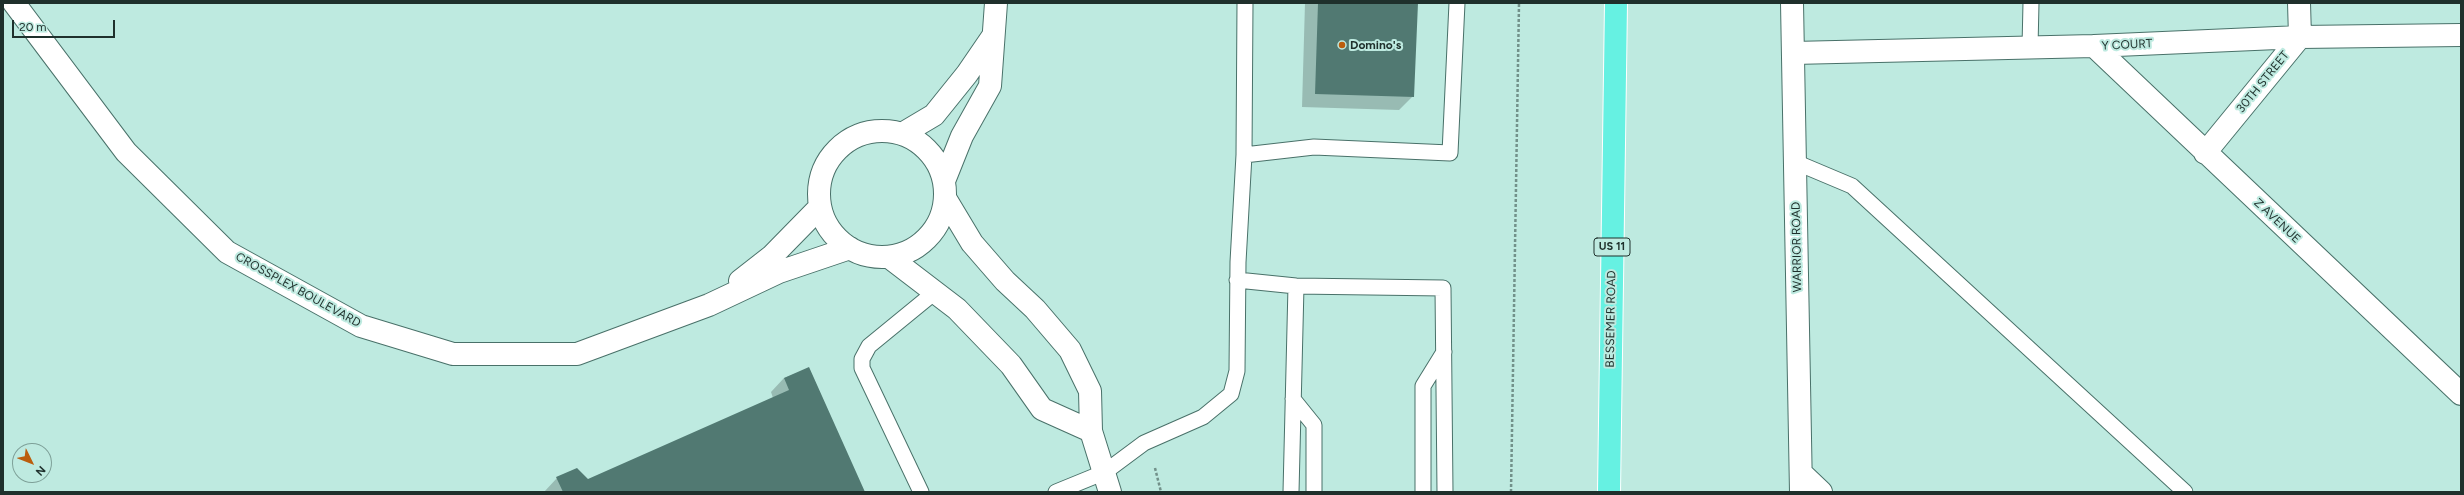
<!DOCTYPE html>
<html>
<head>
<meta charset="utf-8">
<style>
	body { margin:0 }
	#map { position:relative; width:2464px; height:495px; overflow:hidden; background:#beeae0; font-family:Figtree,sans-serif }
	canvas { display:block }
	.frame { position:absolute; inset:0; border:4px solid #1f302c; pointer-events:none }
	.north { position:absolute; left:12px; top:443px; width:40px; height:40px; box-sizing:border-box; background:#beeae0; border:1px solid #7ea098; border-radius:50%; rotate:133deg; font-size:11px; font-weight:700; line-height:16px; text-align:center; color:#1f302c }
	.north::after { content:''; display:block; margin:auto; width:14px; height:18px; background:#bb5e0e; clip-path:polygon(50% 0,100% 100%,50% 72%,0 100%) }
	.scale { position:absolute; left:12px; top:20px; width:103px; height:18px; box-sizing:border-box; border:2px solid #1f302c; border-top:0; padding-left:5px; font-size:12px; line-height:14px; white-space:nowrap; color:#1f302c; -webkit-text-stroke:3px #beeae0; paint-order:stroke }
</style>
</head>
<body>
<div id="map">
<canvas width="2464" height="495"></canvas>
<div class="frame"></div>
<div class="north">N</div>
<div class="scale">20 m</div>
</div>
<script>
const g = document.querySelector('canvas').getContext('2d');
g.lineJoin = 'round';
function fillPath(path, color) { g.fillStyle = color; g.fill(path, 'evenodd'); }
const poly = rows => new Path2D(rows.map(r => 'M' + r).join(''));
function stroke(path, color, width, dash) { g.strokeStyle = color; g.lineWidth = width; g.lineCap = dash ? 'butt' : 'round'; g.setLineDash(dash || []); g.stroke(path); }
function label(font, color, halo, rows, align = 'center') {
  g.font = font + ' Figtree,sans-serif'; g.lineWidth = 4; g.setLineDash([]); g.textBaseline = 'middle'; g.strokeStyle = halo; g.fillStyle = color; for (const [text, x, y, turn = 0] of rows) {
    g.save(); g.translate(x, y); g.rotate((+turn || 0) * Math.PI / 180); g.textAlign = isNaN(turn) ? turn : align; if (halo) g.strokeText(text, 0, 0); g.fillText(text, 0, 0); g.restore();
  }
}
fillPath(poly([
	[1305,3,1417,3,1413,96,1399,110,1302,107],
	[809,368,864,492,544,492,557,478,588,480,773,398,771,392,784,378]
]), '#0003');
fillPath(poly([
	[1318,3,1418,3,1414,97,1315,94],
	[809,367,865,492,563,492,556,477,577,468,588,479,789,390,784,378]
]), '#517972');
const lane = poly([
	[2030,47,2031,3],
	[1244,155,1314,147,1450,153,1457,3],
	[1795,162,1852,186,2185,492],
	[1237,280,1296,286,1443,288,1445,492],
	[1293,399,1314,425,1314,492],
	[921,492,862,368,862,359,869,346,935,292],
	[1056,492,1105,472,1144,443,1203,417,1231,394,1237,371,1238,262,1244,155,1245,3],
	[1291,492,1296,286],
	[1423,492,1423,386,1444,352]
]);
const street = poly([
	[14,3,126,152,227,252,361,326,453,354,577,354,709,305,779,272,850,248],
	[1792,3,1801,492],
	[2094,46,2461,394],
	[1793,53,2094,46,2300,37,2461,35],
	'819 194a63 63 0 1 1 126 0a63 63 0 1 1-126 0Z',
	[902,134,934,115,967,74,993,36],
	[2205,153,2300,37,2299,3],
	[944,181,962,136,990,86,996,3],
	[945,198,972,243,1005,281,1035,309,1070,350,1090,391,1091,431,1110,492],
	[889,257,957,309,1011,365,1042,409,1091,431],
	[740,281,772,256,820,207],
	[1801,473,1821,492]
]);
const primary = poly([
	[1609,492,1616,3]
]);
stroke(lane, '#497169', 17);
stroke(street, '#497169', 24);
stroke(primary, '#fff', 24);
stroke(poly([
	[1155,468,1161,492],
	[1511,492,1519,3]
]), '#72918a', 2.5, [3, 2]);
stroke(lane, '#fff', 15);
stroke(street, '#fff', 22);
stroke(primary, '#66f1e2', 22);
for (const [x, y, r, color] of [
	[1342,45,4,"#bb5e0e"]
]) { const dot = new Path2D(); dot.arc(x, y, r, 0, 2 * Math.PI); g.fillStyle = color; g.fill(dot); stroke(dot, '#beeae0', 1.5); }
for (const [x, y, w] of [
	[1612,247,36]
]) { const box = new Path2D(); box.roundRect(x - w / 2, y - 9, w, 18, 3); g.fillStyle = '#beeae0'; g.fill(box); stroke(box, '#1f302c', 1); }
label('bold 11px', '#1f302c', null, [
	["US 11",1612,247]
]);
label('bold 12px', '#1f302c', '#beeae0', [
	["Domino's",1350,45]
], 'left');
label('12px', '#1f302c', '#beeae0', [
	["Y COURT",2127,45,-3],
	["30TH STREET",2263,82,-51],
	["Z AVENUE",2277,221,43],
	["WARRIOR ROAD",1797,247,-91],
	["CROSSPLEX BOULEVARD",298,290,29],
	["BESSEMER ROAD",1611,319,-89]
]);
</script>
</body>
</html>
